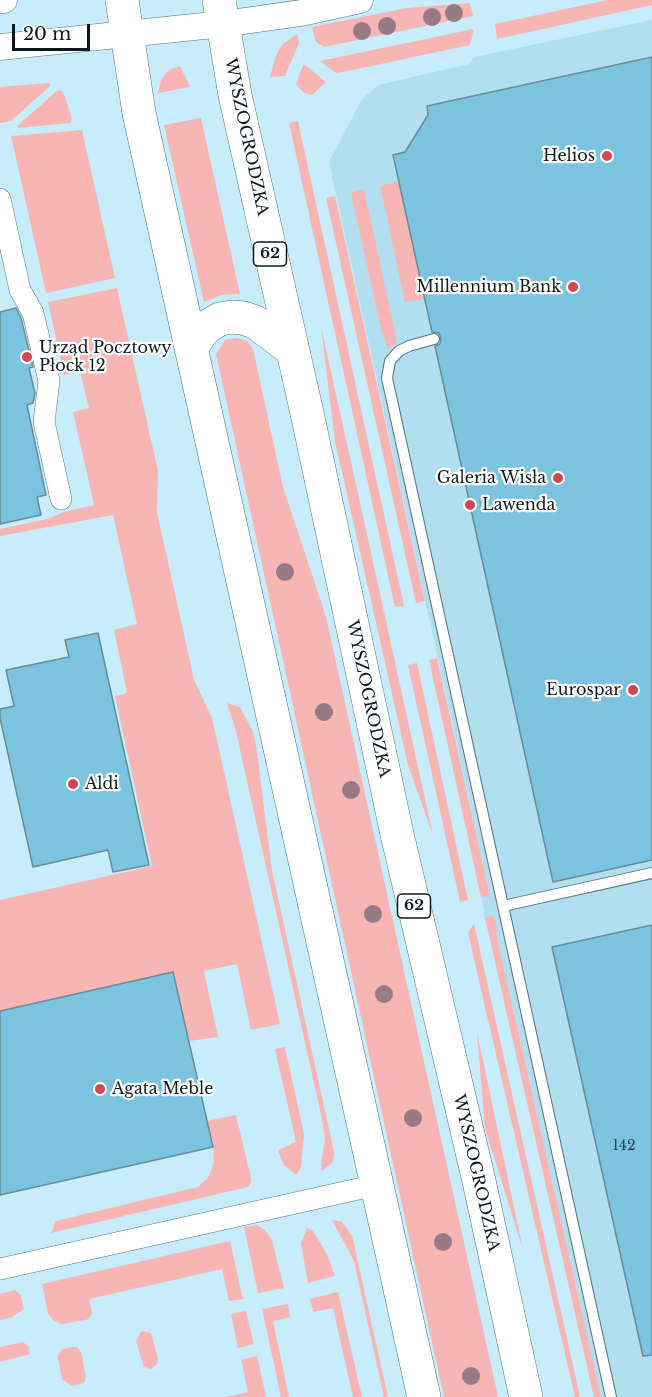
<!DOCTYPE html>
<html>
<head>
<meta charset="utf-8">
<style>
	body { margin:0 }
	#map { position:relative; width:652px; height:1397px; overflow:hidden; background:#c7ecfb; font-family:"Libre Baskerville",serif }
	canvas { display:block }
	.scale { position:absolute; left:12px; top:24px; width:78px; height:27px; box-sizing:border-box; border:3px solid #0c1a1f; border-top:0; padding-left:8px; font-size:18px; line-height:21px; white-space:nowrap; color:#0c1a1f; -webkit-text-stroke:4px #fff; paint-order:stroke }
</style>
</head>
<body>
<div id="map">
<canvas width="652" height="1397"></canvas>
<div class="scale">20 m</div>
</div>
<script>
const g = document.querySelector('canvas').getContext('2d');
g.lineJoin = 'round';
function fillPath(path, color) { g.fillStyle = color; g.fill(path, 'evenodd'); }
const poly = rows => new Path2D(rows.map(r => 'M' + r).join(''));
function stroke(path, color, width, dash) { g.strokeStyle = color; g.lineWidth = width; g.lineCap = dash ? 'butt' : 'round'; g.setLineDash(dash || []); g.stroke(path); }
function label(font, color, halo, rows, align = 'center') {
  g.font = font + ' "Libre Baskerville",serif'; g.lineWidth = 4.5; g.setLineDash([]); g.textBaseline = 'middle'; g.strokeStyle = halo; g.fillStyle = color; for (const [text, x, y, turn = 0] of rows) {
    g.save(); g.translate(x, y); g.rotate((+turn || 0) * Math.PI / 180); g.textAlign = isNaN(turn) ? turn : align; if (halo) g.strokeText(text, 0, 0); g.fillText(text, 0, 0); g.restore();
  }
}
fillPath(poly([
	[652,20,652,1397,601,1397,496,932,497,928,494,915,485,918,481,897,490,895,329,162,362,99,378,85,469,64,474,57]
]), '#b2dff0');
fillPath(poly([
	[608,0,652,0,652,5,497,39,495,24],
	[470,3,473,16,324,47,316,42,312,27,407,8],
	[474,29,470,45,343,72,336,73,320,61],
	[297,34,299,43,285,76,270,77,275,58,279,50,283,44],
	[303,65,305,65,326,82,312,95,304,93,296,84],
	[180,66,190,87,158,93,161,80,169,70],
	[49,83,50,86,11,121,0,123,0,87],
	[58,90,62,91,65,97,72,119,70,123,18,128,17,126],
	[201,118,240,294,222,295,204,302,164,125],
	[298,121,404,606,395,607,289,123],
	[82,130,115,278,46,293,11,136],
	[399,181,425,299,405,302,380,186],
	[364,189,397,342,388,349,381,329,351,193],
	[335,196,425,601,416,603,326,198],
	[117,288,158,471,157,512,174,589,194,680,212,718,280,1024,251,1030,237,964,204,971,218,1037,189,1041,0,1011,0,900,152,866,115,696,127,693,114,630,137,624,113,515,0,536,0,529,47,519,64,512,94,505,73,412,89,408,80,371,64,375,48,302],
	[321,327,353,471,433,835,408,765,335,441],
	[237,338,247,341,253,349,283,487,326,617,498,1397,444,1397,216,354,225,340],
	[437,658,490,896,481,897,429,660],
	[417,663,468,900,460,902,408,665],
	[227,703,240,707,253,732,256,744,272,871,334,1152,333,1162,322,1171,321,1165,325,1139,323,1124,236,731],
	[494,915,497,928,496,933,601,1397,594,1397,485,918],
	[474,924,580,1397,575,1397,468,933],
	[477,1032,523,1250,485,1128],
	[285,1047,304,1134,301,1167,296,1175,284,1165,278,1150,296,1142,275,1049],
	[236,1115,251,1178,251,1182,248,1187,51,1233,56,1221,198,1187,208,1178,214,1163,213,1147,207,1121],
	[332,1220,342,1222,352,1236,388,1397,384,1397,354,1261],
	[257,1225,265,1230,272,1240,284,1288,258,1293,244,1227],
	[307,1228,313,1231,327,1254,335,1276,308,1283,301,1243],
	[230,1241,243,1299,229,1301,222,1269,89,1299,92,1312,89,1319,85,1320,62,1324,53,1320,48,1313,42,1284],
	[15,1290,21,1295,24,1309,12,1317,0,1320,0,1294],
	[338,1292,362,1397,353,1397,333,1308,313,1312,310,1299],
	[288,1304,290,1317,273,1321,289,1397,281,1397,262,1309],
	[246,1311,254,1344,238,1348,231,1314],
	[143,1331,151,1333,158,1359,157,1364,151,1369,144,1367,136,1342,140,1333],
	[23,1342,29,1347,30,1354,0,1362,0,1347],
	[72,1347,77,1347,81,1352,86,1376,84,1383,72,1386,62,1379,58,1359,58,1354,63,1349],
	[257,1356,266,1397,224,1397,248,1392,241,1360]
]), '#f7b5b4');
const building = poly([
	[652,57,652,860,553,882,435,346,440,344,441,338,439,333,432,332,393,155,405,152,428,115,427,106,652,57],
	[16,308,21,318,33,367,29,368,35,393,33,403,27,405,46,495,37,497,41,515,0,524,0,312,16,308],
	[98,633,149,865,113,872,108,850,33,867,0,718,0,709,14,706,6,670,69,657,65,640,98,633],
	[652,925,652,1355,643,1356,552,947,652,925],
	[173,972,213,1147,0,1195,0,1011,173,972]
]);
fillPath(building, '#7bc3de');
stroke(building, '#6a8c99', 1.5);
const service = poly([
	[434,339,409,346,399,351,390,361,387,378,611,1397],
	[503,906,652,873]
]);
const minor = poly([
	[0,199,20,290,33,313,49,381,44,422,61,499],
	[0,1269,376,1185]
]);
const tertiary = poly([
	[0,0,4,0],
	[0,47,223,24,301,13,360,0]
]);
const primary = poly([
	[122,0,139,113,424,1397],
	[219,0,235,95,307,413,397,834,479,1181,526,1397],
	[191,349,201,333,208,326,220,319,232,317,243,318,255,322,291,349]
]);
stroke(service, '#527480', 12);
stroke(minor, '#527480', 22);
stroke(tertiary, '#527480', 27);
stroke(primary, '#527480', 34);
stroke(service, '#fff', 10);
stroke(minor, '#fff', 21);
stroke(tertiary, '#fff', 26);
stroke(primary, '#fff', 33);
g.fillStyle = '#967a85';
for (const [x, y] of [
	[454,13],
	[432,17],
	[387,26],
	[362,31],
	[285,572],
	[324,712],
	[351,790],
	[373,914],
	[384,994],
	[413,1118],
	[443,1242],
	[471,1376]
]) { g.beginPath(); g.arc(x, y, 9, 0, 2 * Math.PI); g.fill(); }
for (const [x, y, r, color] of [
	[607,156,6,"#d64651"],
	[573,287,6,"#d64651"],
	[27,357,6,"#d64651"],
	[558,478,6,"#d64651"],
	[470,505,6,"#d64651"],
	[633,690,6,"#d64651"],
	[73,784,6,"#d64651"],
	[100,1089,6,"#d64651"]
]) { const dot = new Path2D(); dot.arc(x, y, r, 0, 2 * Math.PI); g.fillStyle = color; g.fill(dot); stroke(dot, '#fff', 2); }
label('14px', '#28444f', null, [
	["142",624,1146]
]);
for (const [x, y, w] of [
	[270,254,33],
	[414,906,33]
]) { const box = new Path2D(); box.roundRect(x - w / 2, y - 12, w, 24, 4.5); g.fillStyle = '#fff'; g.fill(box); stroke(box, '#0c1a1f', 1.5); }
label('bold 15px', '#0c1a1f', null, [
	["62",270,254],
	["62",414,906]
]);
label('16px', '#0c1a1f', '#fff', [
	["WYSZOGRODZKA",246,137,78],
	["WYSZOGRODZKA",368,699,78],
	["WYSZOGRODZKA",476,1173,77]
]);
label('16px', '#0c1a1f', '#fff', [
	["Helios",595,156],
	["Millennium Bank",561,287],
	["Urząd Pocztowy",39,348,"left"],
	["Płock 12",39,366,"left"],
	["Galeria Wisła",546,478],
	["Lawenda",482,505,"left"],
	["Eurospar",621,690],
	["Aldi",85,784,"left"],
	["Agata Meble",112,1089,"left"]
], 'right');
</script>
</body>
</html>
